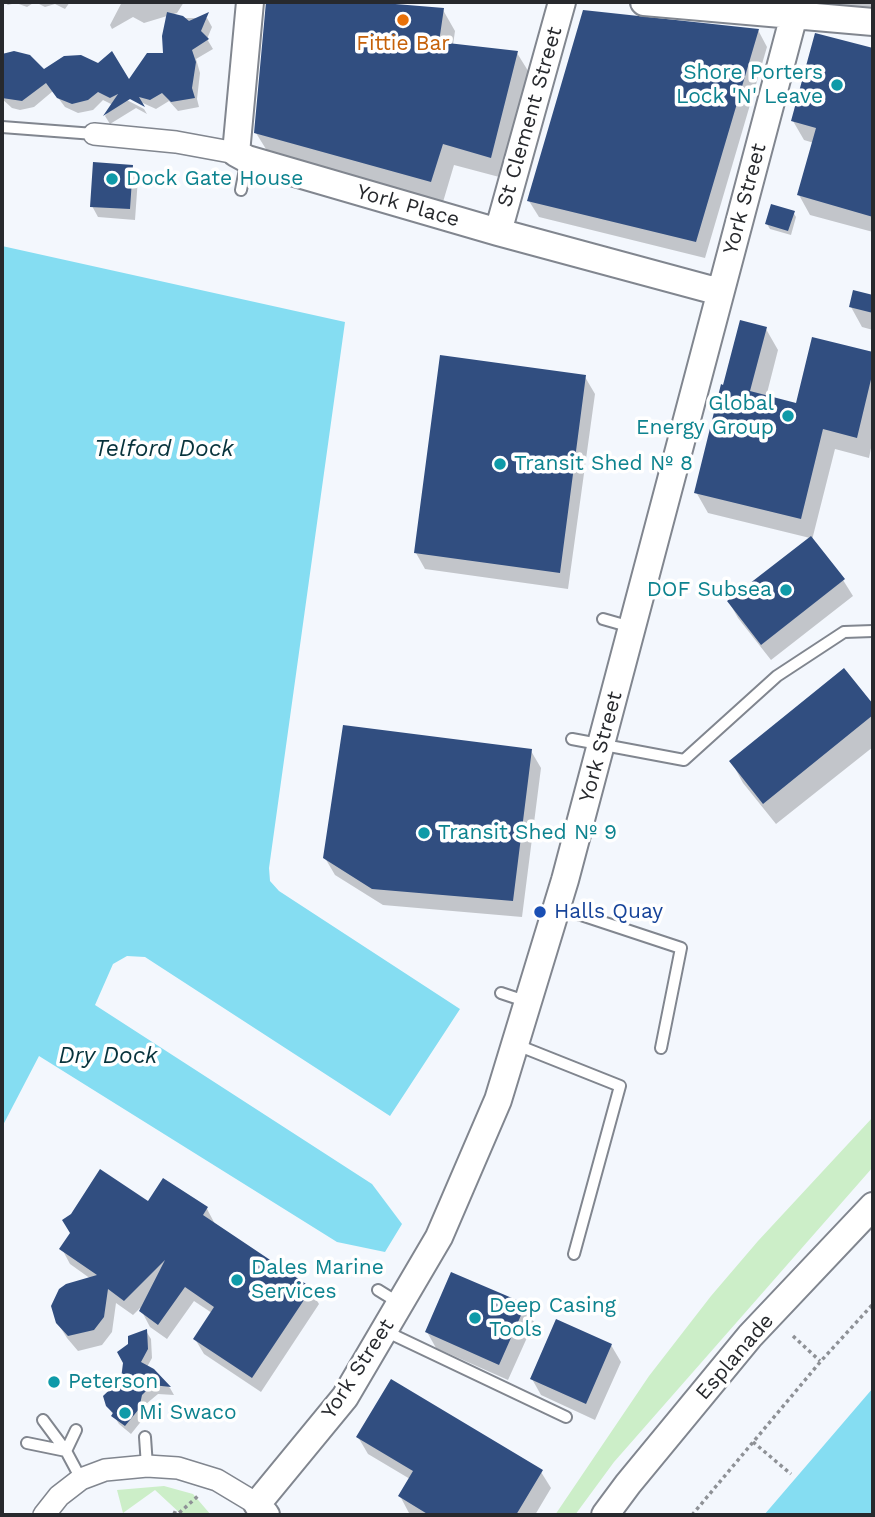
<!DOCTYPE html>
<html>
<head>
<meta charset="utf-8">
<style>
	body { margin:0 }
	#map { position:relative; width:875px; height:1517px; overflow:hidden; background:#f3f7fd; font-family:"Work Sans",sans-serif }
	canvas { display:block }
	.frame { position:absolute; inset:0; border:4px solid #27292d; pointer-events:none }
</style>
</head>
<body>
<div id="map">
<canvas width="875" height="1517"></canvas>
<div class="frame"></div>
</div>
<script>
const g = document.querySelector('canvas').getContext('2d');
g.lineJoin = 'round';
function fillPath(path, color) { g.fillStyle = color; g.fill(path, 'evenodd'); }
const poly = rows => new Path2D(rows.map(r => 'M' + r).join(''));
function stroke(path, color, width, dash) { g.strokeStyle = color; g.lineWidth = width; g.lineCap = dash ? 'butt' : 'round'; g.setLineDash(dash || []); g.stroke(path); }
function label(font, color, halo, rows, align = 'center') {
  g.font = font + ' "Work Sans",sans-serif'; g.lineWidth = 7; g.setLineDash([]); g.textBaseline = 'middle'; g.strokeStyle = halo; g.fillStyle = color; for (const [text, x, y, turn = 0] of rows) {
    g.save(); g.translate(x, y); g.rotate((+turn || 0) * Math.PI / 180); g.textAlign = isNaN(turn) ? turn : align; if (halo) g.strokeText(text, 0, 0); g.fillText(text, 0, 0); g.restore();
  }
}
fillPath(poly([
	[873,1117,873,1167,614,1462,575,1515,555,1515,649,1376,711,1296,758,1241],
	[164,1486,193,1494,211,1515,182,1515,155,1490,123,1513,117,1490]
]), '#cceec8');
fillPath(poly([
	[2,246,345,322,269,868,270,881,279,891,460,1009,390,1116,145,957,127,956,113,964,95,1005,372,1184,402,1224,385,1252,337,1242,39,1056,2,1127],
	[873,1388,873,1515,764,1515]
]), '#85ddf2');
fillPath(poly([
	[4,2,70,2,65,9,55,4,45,7,35,2,27,7,16,3,8,5],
	[122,2,184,2,177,13,144,23,133,17,112,29,110,25],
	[268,2,342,2,443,10,455,31,453,45,517,53,530,74,503,178,454,165,443,202,269,154,256,133],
	[722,2,873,2,873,19],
	[168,18,207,18,212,27,207,39,213,49,196,59,200,73,197,99,199,107,178,111,169,101,156,109,123,94,121,97,144,109,147,114,136,108,110,124,105,116,113,105,103,100,93,110,78,113,65,107,53,91,34,107,20,110,12,108,2,99,2,58,6,54,44,71,129,82,165,55],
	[758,30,767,47,705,258,539,217,529,201],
	[816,35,873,50,873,232,810,215,799,195,814,143,804,140,793,121],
	[132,167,138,178,135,220,98,217,92,206],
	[793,212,796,217,791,235,770,229,767,224],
	[873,289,873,330,862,327,851,307,871,296],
	[766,329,778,350,766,397,797,405,813,339,873,354,873,438,869,458,835,449,812,540,843,580,853,596,771,660,738,618,729,602,810,538,708,513,696,492],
	[585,377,595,394,568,589,425,569,416,553],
	[844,671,873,707,873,747,776,824,743,783,731,761],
	[531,751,541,768,522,917,383,905,335,875,325,858],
	[149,1204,207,1209,215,1224,310,1289,319,1304,261,1392,204,1354,195,1339,212,1313,194,1301,167,1339,150,1327,140,1308,133,1315,116,1303,112,1332,102,1345,78,1351,67,1338,57,1322,91,1279,70,1264,62,1249],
	[524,1306,534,1322,508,1380,436,1348,427,1332],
	[146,1331,151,1339,152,1358,147,1367,170,1388,174,1395,158,1394,146,1404,143,1419,131,1434,119,1424,107,1405,122,1380],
	[611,1345,621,1362,595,1420,541,1395,532,1379],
	[358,1437,541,1472,551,1488,535,1515,413,1515,409,1513,400,1496,410,1479,368,1454]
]), '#0003');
fillPath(poly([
	[266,2,371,2,444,8,439,42,518,51,491,158,443,144,431,182,254,133],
	[583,10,759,29,696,242,527,201],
	[167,12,183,16,189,21,209,12,201,31,209,39,192,50,196,62,192,88,195,98,171,102,162,93,150,100,139,97,145,107,130,99,103,116,118,94,110,98,98,92,88,100,72,104,57,98,46,83,22,101,2,98,2,54,14,51,30,55,44,69,64,56,81,55,98,63,112,51,129,79,147,53,163,53,162,36],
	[815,33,873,48,873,217,797,195,816,128,791,121],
	[93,162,133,165,130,209,90,207],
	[771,204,795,211,788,231,765,224],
	[853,290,873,295,873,313,849,307],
	[740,320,767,327,750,391,796,403,812,337,873,352,873,371,857,438,823,429,801,519,694,493,721,384,723,385],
	[440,355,586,375,560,573,414,553],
	[811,536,845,579,761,645,727,601],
	[844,668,873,704,873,715,763,804,729,761],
	[343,725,532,749,513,901,372,889,323,858],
	[100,1169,148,1201,163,1178,208,1207,203,1215,312,1288,252,1378,193,1339,214,1307,185,1287,158,1325,139,1311,165,1260,124,1301,108,1289,104,1317,94,1330,68,1336,56,1323,51,1306,59,1289,66,1284,97,1275,59,1249,70,1233,62,1220,71,1214],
	[451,1272,526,1304,499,1365,425,1332],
	[556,1319,612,1344,586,1404,530,1379],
	[147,1329,148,1349,141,1362,154,1369,171,1387,152,1385,142,1395,139,1409,125,1426,111,1416,113,1413,106,1406,103,1396,121,1379,123,1363,117,1352,128,1344,128,1336],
	[391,1379,543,1470,516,1515,429,1515,398,1496,413,1471,356,1437]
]), '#314e80');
const service = poly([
	[2,127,94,134],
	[241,190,247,159],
	[603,619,631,627],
	[572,739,684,760,777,676,844,632,873,631],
	[557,907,681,948,661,1048],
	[501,993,528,1002],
	[517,1045,620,1086,574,1254],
	[378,1290,399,1303],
	[385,1331,566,1417],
	[43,1420,66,1451,81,1479],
	[145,1437,147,1466],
	[27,1443,66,1451,76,1430]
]);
const minor = poly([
	[94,134,176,142,236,153],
	[44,1515,59,1496,81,1479,105,1470,147,1466,178,1468,217,1480,257,1504]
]);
const tertiary = poly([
	[250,2,236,153,247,159,498,232,720,292],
	[644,2,873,22],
	[498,232,562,2],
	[266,1515,257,1504,345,1397,439,1237,498,1100,565,880,794,15],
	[605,1515,628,1484,750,1336,873,1206]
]);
stroke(service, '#81868f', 14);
stroke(minor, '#81868f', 24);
stroke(tertiary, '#81868f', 30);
stroke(poly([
	[793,1336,820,1361],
	[753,1442,791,1474],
	[173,1512,178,1514,199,1495],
	[692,1515,821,1361,873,1304]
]), '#8e9196', 3.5, [3.5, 3.5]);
stroke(service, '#fff', 10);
stroke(minor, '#fff', 21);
stroke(tertiary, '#fff', 26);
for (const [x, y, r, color] of [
	[403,20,7,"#e8710a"],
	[837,85,7,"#0f9aa8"],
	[112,179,7,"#0f9aa8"],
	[788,416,7,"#0f9aa8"],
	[500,464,7,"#0f9aa8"],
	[786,590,7,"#0f9aa8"],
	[424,833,7,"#0f9aa8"],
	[540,912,7,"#1a4fb4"],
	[237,1280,7,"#0f9aa8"],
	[475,1318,7,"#0f9aa8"],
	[54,1382,7,"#0f9aa8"],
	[125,1413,7,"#0f9aa8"]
]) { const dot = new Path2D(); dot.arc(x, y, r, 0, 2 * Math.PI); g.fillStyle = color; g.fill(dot); stroke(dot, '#fff', 2.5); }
label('21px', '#c56008', '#fff', [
	["Fittie Bar",403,44]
]);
label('21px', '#0d838f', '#fff', [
	["Shore Porters",823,73,"right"],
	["Lock 'N' Leave",823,97,"right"],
	["Dock Gate House",126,179],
	["Global",774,404,"right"],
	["Energy Group",774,428,"right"],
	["Transit Shed № 8",514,464],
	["DOF Subsea",772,590,"right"],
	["Transit Shed № 9",438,833],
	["Dales Marine",251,1268],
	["Services",251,1292],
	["Deep Casing",489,1306],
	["Tools",489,1330],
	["Peterson",68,1382],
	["Mi Swaco",139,1413]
], 'left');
label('21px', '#27292d', '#fff', [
	["St Clement Street",530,117,-74],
	["York Street",745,199,-75],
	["York Place",408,206,16],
	["York Street",601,747,-75],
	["Esplanade",735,1357,-49],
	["York Street",358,1369,-57]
]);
label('21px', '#164399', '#fff', [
	["Halls Quay",554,912]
], 'left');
label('italic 23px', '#07333c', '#fff', [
	["Telford Dock",164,449],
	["Dry Dock",108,1056]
]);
</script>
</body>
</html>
